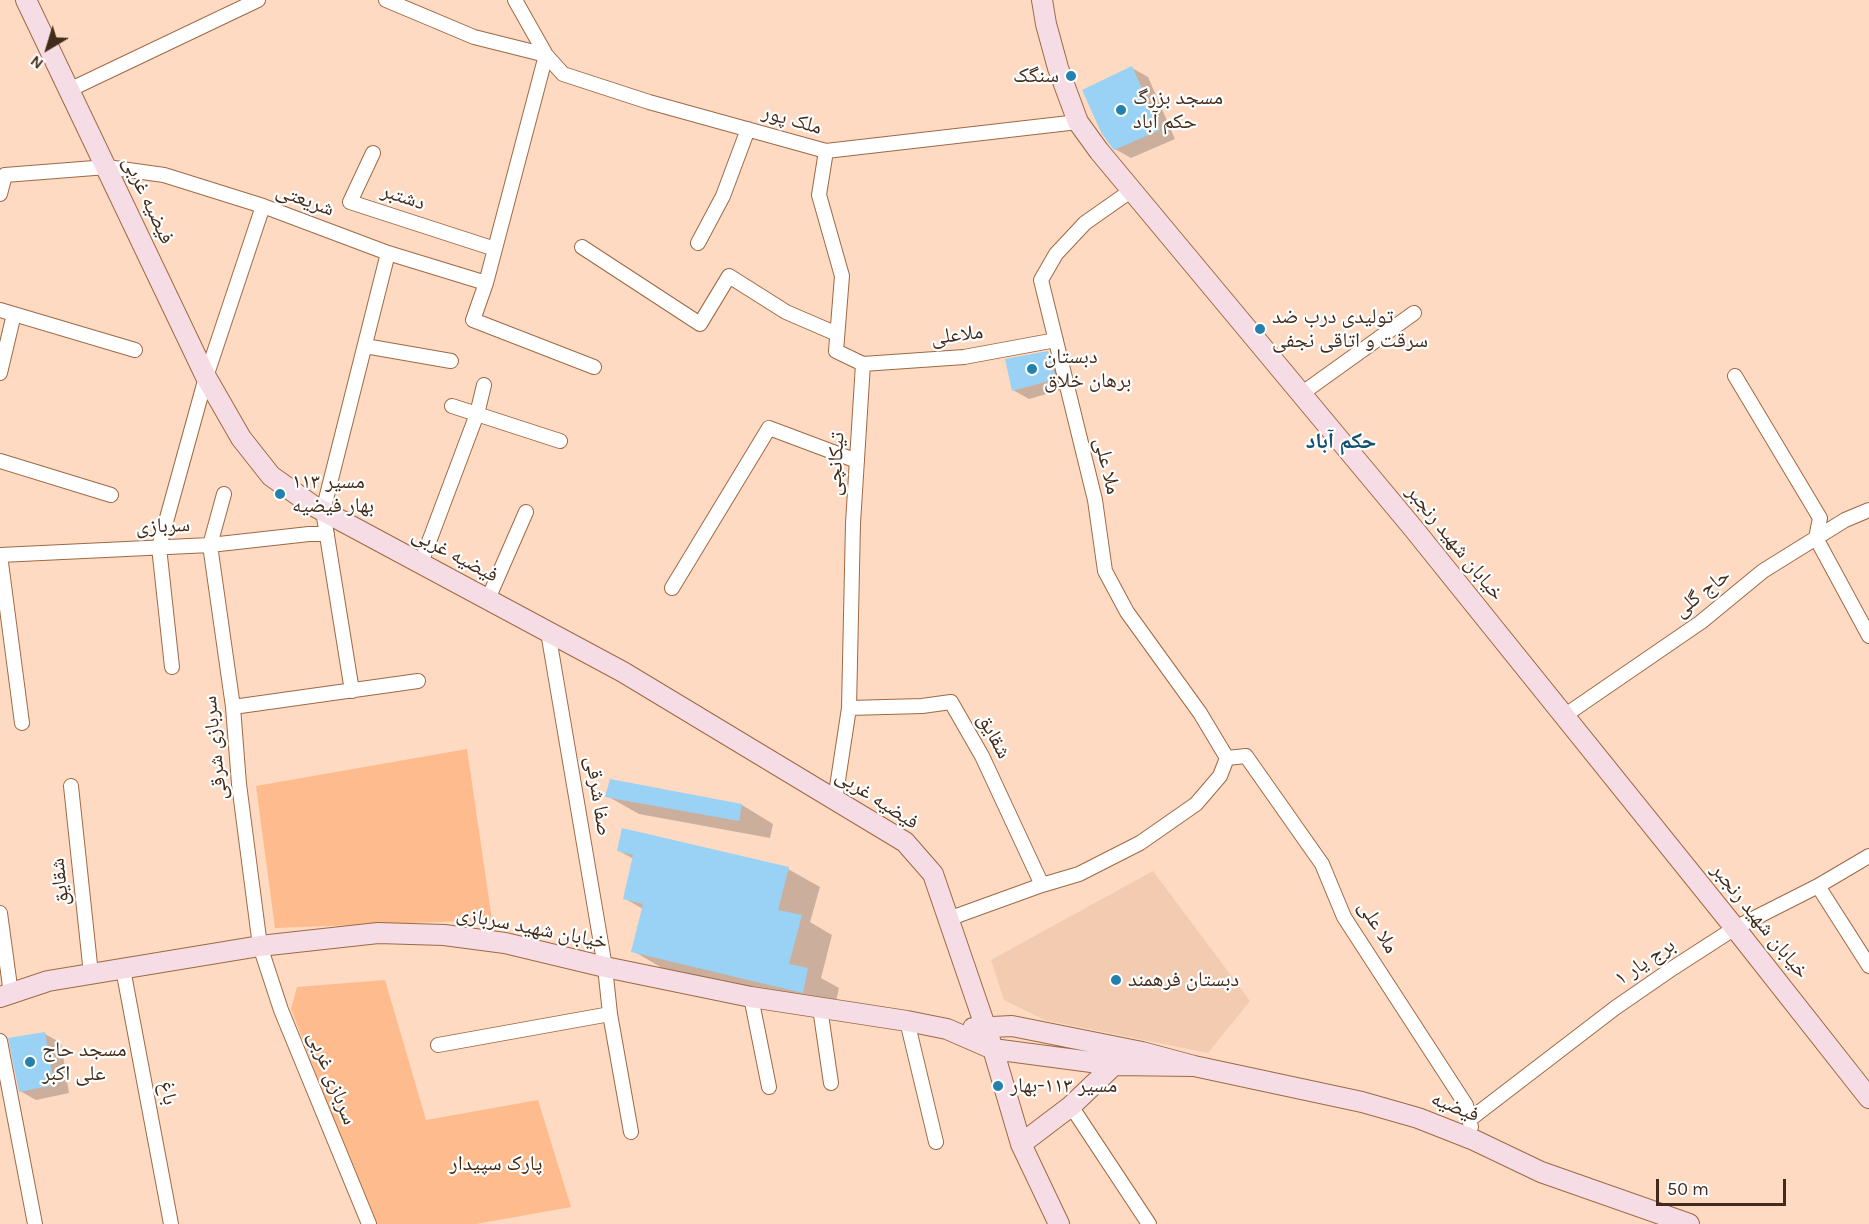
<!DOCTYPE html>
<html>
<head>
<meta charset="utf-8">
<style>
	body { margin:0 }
	#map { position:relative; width:1869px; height:1224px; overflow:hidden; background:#fedac2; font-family:Karla,sans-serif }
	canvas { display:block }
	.north { position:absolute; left:18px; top:18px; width:60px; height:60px; -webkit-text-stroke:4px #fff; paint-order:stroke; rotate:218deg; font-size:16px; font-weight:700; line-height:24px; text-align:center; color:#422b1b }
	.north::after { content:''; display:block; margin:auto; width:21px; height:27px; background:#422b1b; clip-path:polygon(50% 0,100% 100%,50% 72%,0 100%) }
	.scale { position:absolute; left:1656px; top:1179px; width:130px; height:27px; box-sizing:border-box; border:3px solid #422b1b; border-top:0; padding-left:8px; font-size:18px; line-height:21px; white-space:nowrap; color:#422b1b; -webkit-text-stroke:4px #fff; paint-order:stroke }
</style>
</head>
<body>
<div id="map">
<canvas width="1869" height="1224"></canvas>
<div class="north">N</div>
<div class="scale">50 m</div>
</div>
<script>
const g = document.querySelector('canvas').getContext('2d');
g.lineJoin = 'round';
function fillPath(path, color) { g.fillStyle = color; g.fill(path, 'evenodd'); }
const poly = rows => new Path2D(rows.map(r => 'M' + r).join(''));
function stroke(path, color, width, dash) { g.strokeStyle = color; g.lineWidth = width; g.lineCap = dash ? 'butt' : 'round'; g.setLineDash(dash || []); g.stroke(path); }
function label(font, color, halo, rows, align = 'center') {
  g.font = font + ' Karla,"Noto Naskh Arabic",sans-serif'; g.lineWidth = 4.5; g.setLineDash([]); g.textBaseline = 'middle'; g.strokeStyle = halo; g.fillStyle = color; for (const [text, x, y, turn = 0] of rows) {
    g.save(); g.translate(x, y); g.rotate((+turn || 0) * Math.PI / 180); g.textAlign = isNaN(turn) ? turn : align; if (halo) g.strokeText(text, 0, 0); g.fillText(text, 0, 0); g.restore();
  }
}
fillPath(poly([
	[1153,871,1250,1001,1208,1053,1045,1020,1004,1000,991,960]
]), '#f2cbb1');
fillPath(poly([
	[467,749,492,920,275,928,256,786],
	[385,980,426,1120,538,1100,571,1207,476,1224,374,1224,291,1009,297,987]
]), '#febb8d');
fillPath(poly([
	[1132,68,1148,77,1175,139,1131,158,1115,149],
	[1049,353,1065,362,1071,387,1029,399,1013,390,1006,360],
	[611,781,742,805,773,824,770,838,639,814,607,796],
	[619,851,788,869,820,887,810,922,832,935,821,978,839,988,834,1010,664,969,633,951,643,909,624,898,634,859],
	[45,1034,61,1043,69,1093,36,1100,20,1091]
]), '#0003');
fillPath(poly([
	[1132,66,1160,130,1114,150,1102,134,1082,90],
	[1048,351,1056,379,1012,391,1005,359],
	[610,779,742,804,739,821,605,797],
	[622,828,789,867,778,910,802,915,789,964,808,968,803,993,631,952,643,904,623,899,633,855,617,851],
	[45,1032,54,1085,19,1092,8,1038]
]), '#99d2f5');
const street = poly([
	[386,0,474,37,546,55],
	[515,0,546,55,563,74,649,102,826,151,1078,122],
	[546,55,486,283,473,320,594,367],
	[69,90,258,0],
	[826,151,819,195,842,276,836,351,863,364,964,357,1056,340],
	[373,153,350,202,495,249],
	[0,194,5,175,107,167,164,175,263,206,388,253,486,283],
	[698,243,723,196,748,129],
	[582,247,700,324,729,276,786,312,837,334],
	[0,310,135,350],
	[365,346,451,361],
	[0,373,14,314],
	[1735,376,1820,518,1816,538,1869,636],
	[1301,394,1414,313],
	[452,406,560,441],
	[0,461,111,495],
	[224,494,210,545,233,707,239,784,260,946,281,1010,369,1224],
	[0,555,210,545,309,534,327,534],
	[0,555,22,723],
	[421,563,477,414,484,385],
	[672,588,769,428,857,461],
	[488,599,526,512],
	[548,632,605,967,610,1014,631,1132],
	[172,667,159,547,206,377,263,206],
	[352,691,323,511,388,253],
	[233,707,418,681],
	[849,708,922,706,951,702,982,756,1042,885],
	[1564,716,1701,622,1763,571,1845,520,1869,510],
	[1227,758,1246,756,1322,864,1344,917,1466,1105,1471,1127],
	[71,786,91,974],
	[835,800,849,708,853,523,863,364],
	[1818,886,1869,966],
	[0,913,11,994],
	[948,919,1042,885,1079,874,1140,843,1196,804,1220,776,1227,758,1200,713,1127,612,1105,571,1095,500,1041,280,1056,254,1085,223,1132,190],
	[123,969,171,1224],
	[751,997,769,1087],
	[820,1008,831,1083],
	[907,1021,936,1142],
	[0,1041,35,1224],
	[438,1045,610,1014],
	[1071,1106,1149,1224],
	[1469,1120,1615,1008,1673,968,1735,928,1818,886,1869,856]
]);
const secondary = poly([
	[26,0,206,377,241,438,271,476,312,505,623,672,905,842,933,874,993,1049,1021,1144,1059,1224],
	[1042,0,1046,24,1058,68,1078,122,1099,151,1413,528,1735,928,1869,1098],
	[0,997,48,981,260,946,378,933,444,935,505,943,605,967,751,997,907,1021,947,1029,993,1049,1114,1065,1194,1066],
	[973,1028,1012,1026,1142,1052,1194,1066,1362,1102,1418,1118,1474,1140,1541,1172,1689,1224],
	[1021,1144,1071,1106,1114,1065]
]);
stroke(street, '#9e6944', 16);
stroke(secondary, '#9e6944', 22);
stroke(street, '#fff', 14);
stroke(secondary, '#f5dce5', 20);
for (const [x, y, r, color] of [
	[1071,76,6,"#2480ad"],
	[1121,110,6,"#2480ad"],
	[1260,329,6,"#2480ad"],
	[1032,369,6,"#2480ad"],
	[280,494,6,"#2480ad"],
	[1116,980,6,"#2480ad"],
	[30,1062,6,"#2480ad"],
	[998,1086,6,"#2480ad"]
]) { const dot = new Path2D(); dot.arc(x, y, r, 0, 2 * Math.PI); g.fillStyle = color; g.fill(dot); stroke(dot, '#fff', 2); }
label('21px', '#422b1b', '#fff', [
	["سنگک",1059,76,"right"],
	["مسجد بزرگ",1133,98],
	["حکم آباد",1133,122],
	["تولیدی درب ضد",1272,317],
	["سرقت و اتاقی نجفی",1272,341],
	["دبستان",1044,357],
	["برهان خلاق",1044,381],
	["مسیر ۱۱۳",292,482],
	["بهار فیضیه",292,506],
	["دبستان فرهمند",1128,980],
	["مسجد حاج",42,1050],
	["علی اکبر",42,1074],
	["مسیر ۱۱۳-بهار",1010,1086]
], 'left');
label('21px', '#422b1b', '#fff', [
	["ملک پور",792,120,16],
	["دشتبر",403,197,18],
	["فیضیه غربی",148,200,65],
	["شریعتی",305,200,20],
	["ملاعلی",957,335,-7],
	["تیکانچی",836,464,-87],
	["ملا علی",1107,466,77],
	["سربازی",163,526,-2],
	["خیابان شهید رنجبر",1455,543,51],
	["فیضیه غربی",455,555,28],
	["حاج گلی",1702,593,-38],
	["شقایق",994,736,62],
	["سربازی شرقی",215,748,-96],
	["صفا شرقی",598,796,81],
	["فیضیه غربی",877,799,33],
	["شقایق",60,882,-96],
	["خیابان شهید رنجبر",1760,921,51],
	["ملا علی",1378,927,59],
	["خیابان شهید سربازی",532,928,11],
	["برج یار ۱",1645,962,-34],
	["سربازی غربی",332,1078,68],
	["باغ",168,1093,79],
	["فیضیه",1455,1107,22]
]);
label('21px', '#45240a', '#fff', [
	["پارک سپیدار",496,1164]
]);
label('bold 22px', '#115170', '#fff', [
	["حکم آباد",1341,442]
]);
</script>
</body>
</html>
